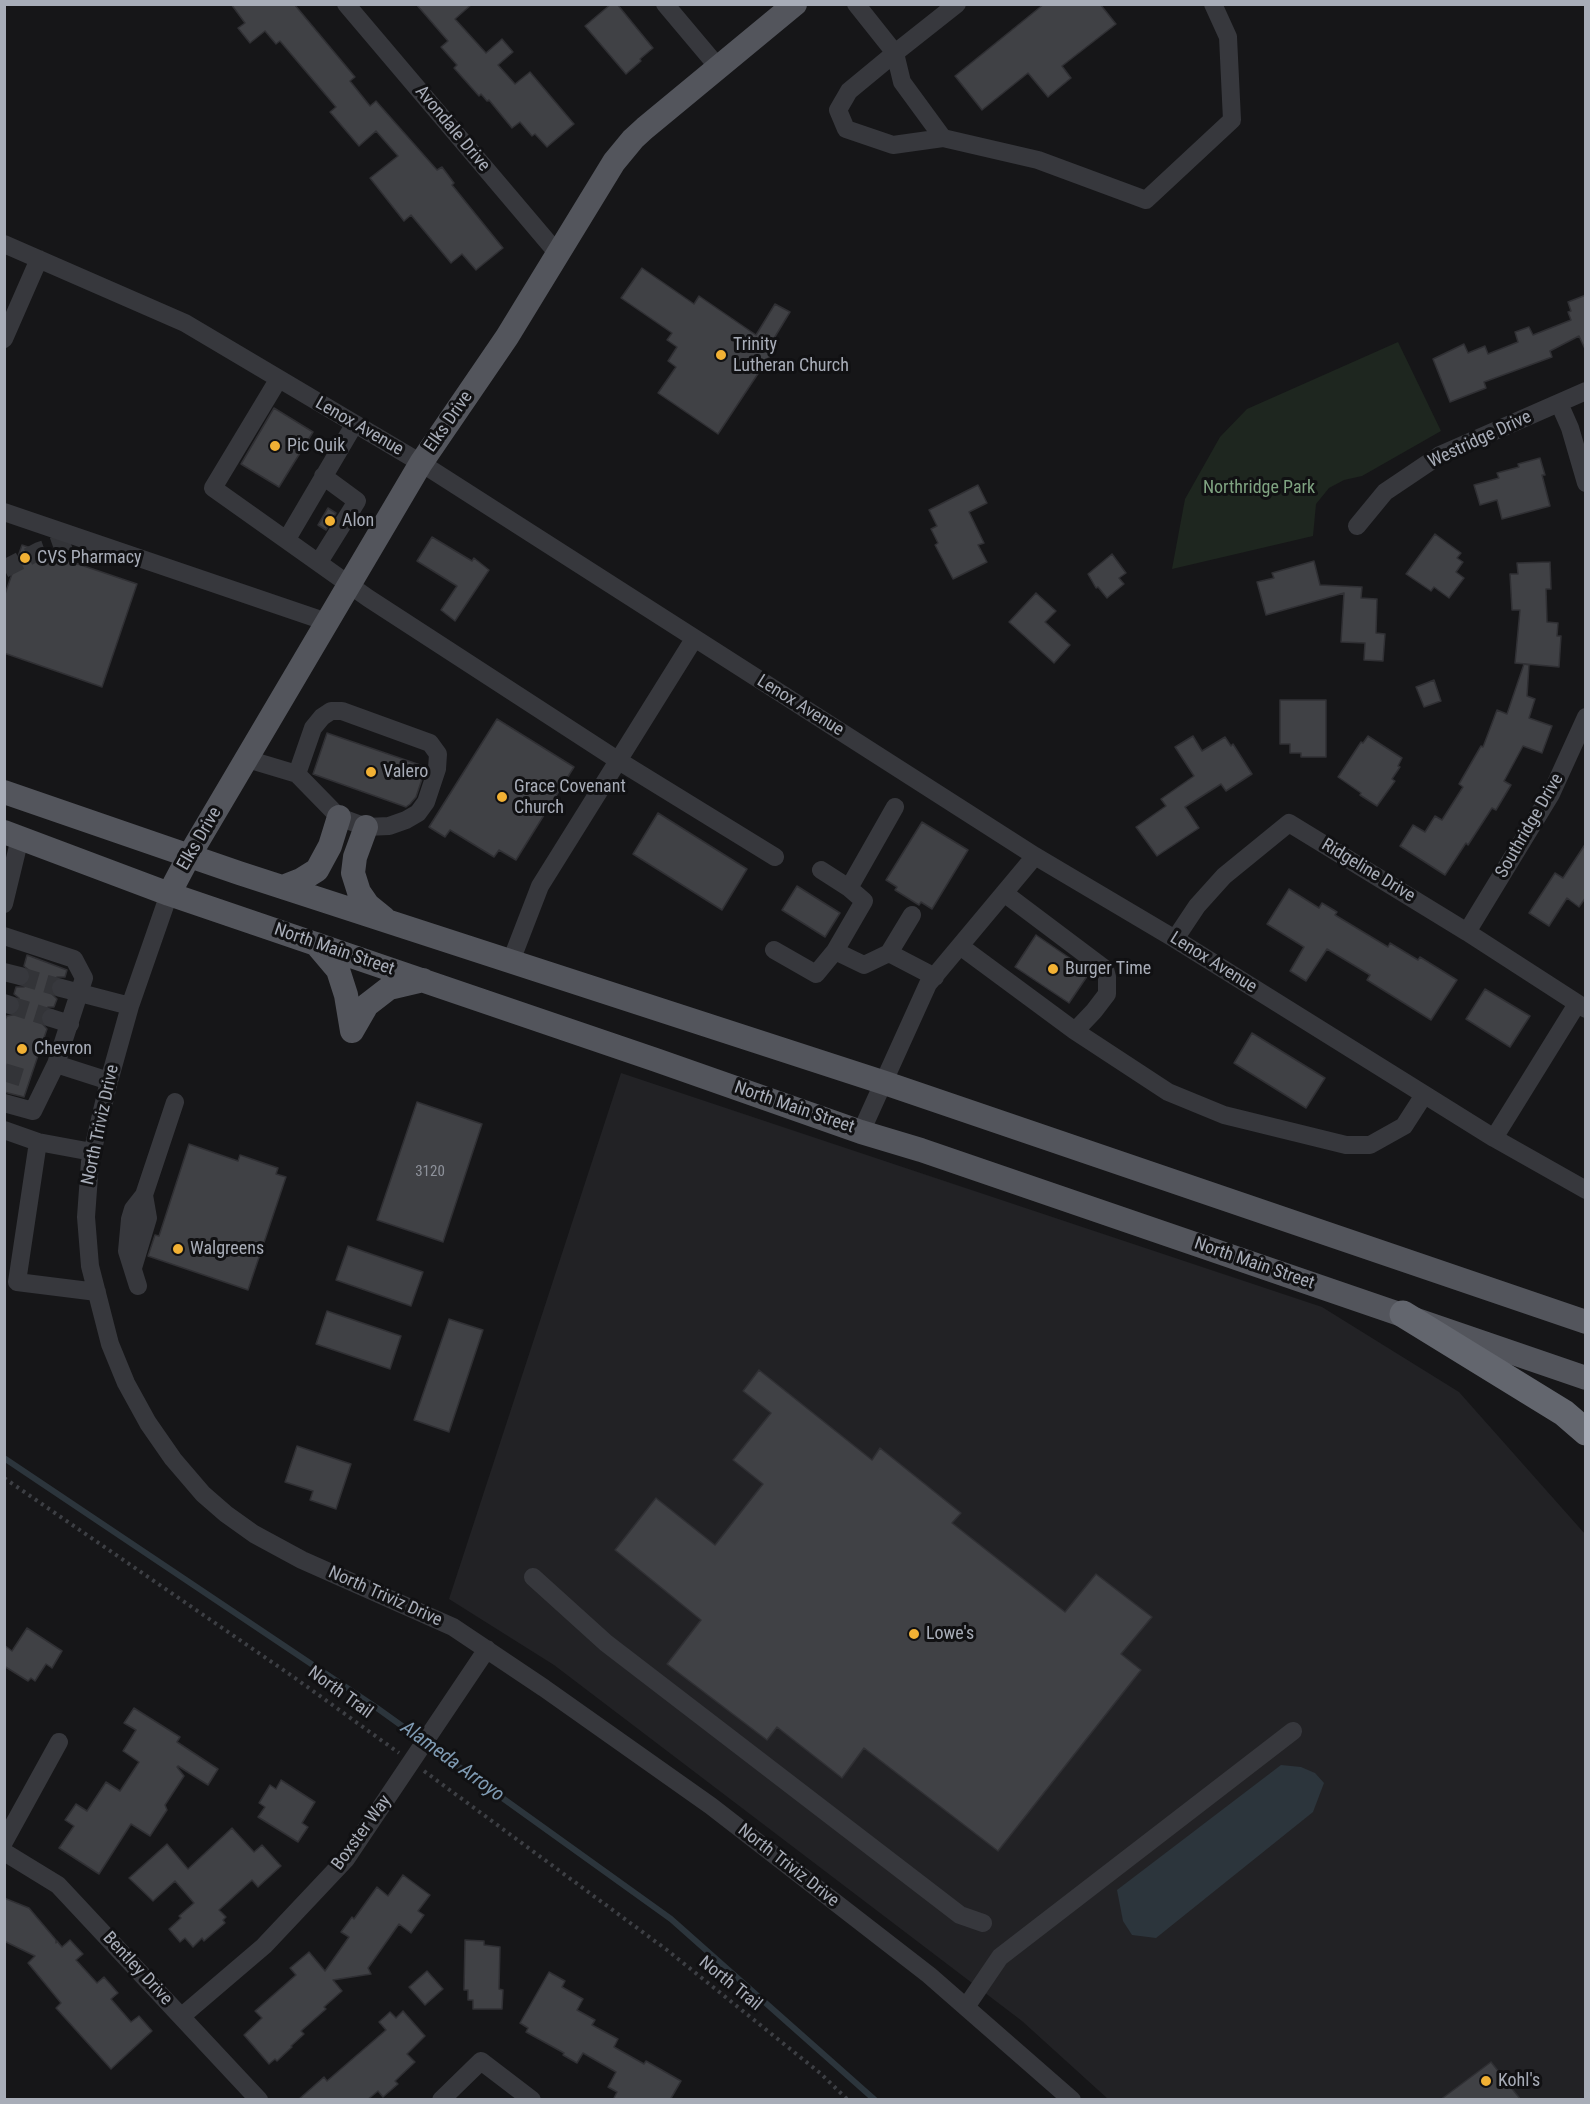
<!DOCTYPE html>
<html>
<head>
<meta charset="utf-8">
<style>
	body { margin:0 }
	#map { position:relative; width:1590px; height:2104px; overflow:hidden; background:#161618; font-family:"Roboto Condensed",sans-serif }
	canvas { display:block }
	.frame { position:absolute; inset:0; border:6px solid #a8adb8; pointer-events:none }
</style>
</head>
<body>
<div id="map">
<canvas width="1590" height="2104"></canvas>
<div class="frame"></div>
</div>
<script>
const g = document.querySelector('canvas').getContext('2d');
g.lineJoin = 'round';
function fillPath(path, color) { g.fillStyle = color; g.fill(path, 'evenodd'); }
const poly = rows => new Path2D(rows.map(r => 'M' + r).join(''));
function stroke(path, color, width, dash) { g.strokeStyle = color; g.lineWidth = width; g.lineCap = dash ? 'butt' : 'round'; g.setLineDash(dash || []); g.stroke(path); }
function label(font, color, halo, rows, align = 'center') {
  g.font = font + ' "Roboto Condensed",sans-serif'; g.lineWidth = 6; g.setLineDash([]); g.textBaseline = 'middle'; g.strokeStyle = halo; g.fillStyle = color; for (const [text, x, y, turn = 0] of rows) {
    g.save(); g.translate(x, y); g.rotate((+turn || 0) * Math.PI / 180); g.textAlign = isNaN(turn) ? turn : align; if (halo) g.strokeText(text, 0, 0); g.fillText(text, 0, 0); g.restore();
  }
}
fillPath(poly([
	[621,1073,1322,1307,1459,1392,1585,1534,1585,2099,1108,2099,1022,2021,554,1665,449,1599]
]), '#222225');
fillPath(poly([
	[1398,342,1441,431,1362,476,1344,480,1329,488,1316,504,1313,536,1172,569,1185,499,1220,437,1247,409]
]), '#1e261f');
fillPath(poly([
	[1281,1765,1301,1767,1315,1773,1324,1783,1313,1812,1156,1938,1132,1935,1123,1921,1117,1890]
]), '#2c353c');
stroke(poly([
	[4,1458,377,1708,671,1919,875,2100]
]), '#2c353c', 6);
const building = poly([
	[231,4,294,4,355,77,350,81,370,106,376,101,437,170,442,167,454,183,452,185,503,248,476,270,462,254,451,263,411,215,404,221,370,178,398,156,376,131,359,146,330,112,336,107,280,41,276,44,265,31,250,43,238,28,245,23,231,4],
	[416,4,472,4,455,19,486,53,502,39,513,52,498,65,515,84,530,72,574,124,547,147,535,134,532,136,520,122,512,128,489,100,487,101,481,94,479,96,454,68,457,65,441,47,448,41,416,4],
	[611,4,617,4,653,48,640,59,641,61,626,74,585,26,611,4],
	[1044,4,1100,4,1116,24,1062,66,1071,78,1048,97,1028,73,982,110,955,76,1044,4],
	[642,268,694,304,699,296,756,335,775,304,790,312,770,345,775,348,718,434,658,393,676,367,668,361,677,347,667,340,672,333,621,298,642,268],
	[1586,295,1586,351,1579,336,1550,351,1552,357,1484,382,1486,388,1450,402,1433,359,1464,344,1468,353,1485,346,1488,354,1518,342,1515,332,1529,327,1533,335,1571,320,1568,312,1571,311,1568,302,1586,295],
	[274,408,313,432,279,487,241,464,274,408],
	[1540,458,1545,475,1542,475,1550,506,1502,519,1497,500,1480,505,1474,485,1499,478,1497,473,1519,467,1518,464,1540,458],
	[978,485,987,503,969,512,984,543,978,545,987,562,953,579,935,545,938,543,931,529,937,526,929,510,978,485],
	[328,508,336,513,326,530,318,525,328,508],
	[1435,534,1461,553,1457,558,1463,562,1456,572,1464,578,1449,598,1434,587,1431,591,1406,574,1435,534],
	[432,537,472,561,474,558,489,570,455,621,441,610,457,586,417,561,432,537],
	[22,545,137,584,102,687,4,653,4,597,22,545],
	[1112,554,1126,573,1119,578,1124,584,1107,598,1098,587,1096,588,1088,574,1112,554],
	[1314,561,1320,585,1362,587,1361,598,1377,599,1376,633,1385,634,1383,661,1364,660,1365,643,1341,642,1344,593,1266,615,1257,582,1274,578,1272,573,1314,561],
	[1550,562,1551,589,1546,589,1547,622,1558,623,1557,636,1561,636,1559,667,1515,663,1520,610,1512,610,1510,574,1518,574,1517,563,1550,562],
	[1036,593,1056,611,1045,622,1070,645,1054,663,1009,622,1036,593],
	[1524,664,1529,665,1527,696,1535,699,1529,718,1552,726,1542,753,1523,746,1504,781,1511,785,1496,810,1492,808,1468,845,1466,843,1445,875,1400,846,1413,825,1425,832,1435,816,1442,820,1463,787,1459,784,1481,746,1483,747,1497,710,1507,714,1524,664],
	[1434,680,1441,701,1424,707,1416,687,1434,680],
	[1280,700,1326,700,1326,757,1301,757,1301,753,1290,753,1290,744,1280,744,1280,700],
	[497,719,574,767,516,860,499,850,494,857,450,830,445,837,429,827,497,719],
	[327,733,426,767,416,797,410,804,406,807,313,774,327,733],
	[1193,736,1202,751,1225,737,1231,746,1233,744,1252,774,1226,791,1221,784,1185,807,1199,828,1157,856,1136,827,1166,806,1161,799,1194,776,1175,747,1193,736],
	[1368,736,1402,758,1398,766,1400,767,1392,779,1395,781,1377,806,1360,795,1361,793,1338,777,1361,742,1363,743,1368,736],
	[658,813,747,869,722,910,633,854,658,813],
	[922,822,968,850,932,909,921,902,919,905,895,890,897,887,886,880,922,822],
	[1586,843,1586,897,1579,907,1567,898,1549,926,1529,913,1555,873,1563,878,1586,843],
	[797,886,840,913,825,937,782,910,797,886],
	[1289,889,1319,908,1322,903,1337,912,1335,915,1388,947,1390,943,1418,960,1420,957,1457,980,1431,1020,1367,980,1370,975,1327,949,1306,981,1290,971,1304,947,1267,924,1289,889],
	[1036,935,1090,972,1069,1003,1015,967,1036,935],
	[27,955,67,970,65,977,57,977,50,985,50,992,57,999,54,1007,48,1007,41,1014,40,1021,47,1029,24,1097,4,1092,4,1022,7,1016,17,1014,21,1008,19,998,14,994,16,987,24,987,31,979,31,972,24,966,27,955],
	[1485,989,1530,1016,1510,1047,1466,1019,1485,989],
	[1252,1033,1325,1078,1306,1108,1234,1063,1252,1033],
	[417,1102,482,1124,443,1242,377,1220,417,1102],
	[189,1144,238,1161,240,1155,278,1168,276,1174,286,1177,248,1290,148,1256,155,1235,159,1236,189,1144],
	[348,1246,423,1272,411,1306,336,1280,348,1246],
	[327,1311,401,1336,390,1369,316,1344,327,1311],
	[449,1319,483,1330,449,1432,414,1420,449,1319],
	[759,1370,872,1460,880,1448,961,1513,952,1523,1065,1612,1096,1574,1152,1617,1121,1654,1141,1670,998,1851,864,1748,842,1778,777,1727,767,1740,667,1664,701,1620,615,1550,656,1498,715,1545,763,1484,733,1460,771,1413,743,1391,759,1370],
	[297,1446,351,1464,336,1509,310,1500,313,1491,285,1482,297,1446],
	[27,1628,62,1651,52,1668,46,1664,35,1681,31,1678,28,1681,4,1666,4,1645,12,1651,27,1628],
	[134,1708,180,1737,177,1742,218,1769,208,1785,178,1766,177,1767,184,1776,165,1805,167,1810,150,1836,131,1824,99,1874,59,1848,74,1826,65,1820,76,1804,87,1811,106,1782,120,1791,139,1762,123,1751,136,1730,124,1723,134,1708],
	[281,1780,315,1802,302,1823,308,1827,298,1842,258,1817,265,1807,259,1803,270,1785,276,1789,281,1780],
	[232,1828,254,1852,262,1845,281,1866,258,1887,252,1880,219,1910,226,1917,223,1920,225,1923,204,1941,202,1938,193,1947,185,1938,180,1942,169,1929,181,1918,179,1916,194,1903,175,1881,153,1901,129,1878,167,1844,188,1869,232,1828],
	[403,1875,430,1895,418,1911,424,1915,411,1933,399,1924,368,1968,371,1974,333,1980,342,1991,324,2007,326,2009,301,2031,304,2034,291,2046,292,2047,277,2061,275,2059,269,2064,244,2035,262,2018,255,2011,296,1975,290,1968,309,1952,325,1971,349,1937,341,1932,352,1917,354,1919,377,1887,388,1896,403,1875],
	[4,1898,29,1908,56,1940,56,1943,57,1941,62,1947,70,1940,83,1954,76,1960,97,1983,104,1977,118,1993,111,1999,131,2022,139,2016,152,2031,111,2069,56,2008,61,2003,28,1963,35,1956,4,1941,4,1898],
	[465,1940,484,1941,484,1945,500,1947,499,1989,503,1990,502,2009,473,2009,473,2000,468,2000,468,1990,464,1990,465,1940],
	[427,1971,443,1989,425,2005,409,1987,427,1971],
	[549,1972,565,1981,562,1987,583,1999,577,2010,595,2020,592,2025,618,2039,614,2047,644,2064,646,2061,681,2081,670,2100,613,2100,617,2092,608,2087,616,2072,583,2053,577,2063,563,2055,564,2053,526,2032,528,2028,520,2023,549,1972],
	[403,2011,425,2036,407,2054,415,2062,395,2081,398,2084,383,2097,378,2091,367,2100,298,2100,324,2077,327,2081,386,2030,379,2022,390,2012,396,2018,403,2011],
	[1491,2062,1521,2100,1440,2100,1491,2062]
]);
fillPath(building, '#404145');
stroke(building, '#303034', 1.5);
stroke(poly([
	[4,569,39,551,79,537],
	[20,976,61,988],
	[10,1005,51,1018],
	[4,1072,30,1080]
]), '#333438', 18, [18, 9]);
stroke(poly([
	[4,1478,295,1678,399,1753],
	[424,1771,667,1950,820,2073,848,2100]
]), '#3d3f44', 4, [3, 4.5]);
stroke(poly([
	[346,4,558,254],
	[665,4,718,67],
	[856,4,895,53,957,4],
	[943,138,893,145,846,129,838,110,849,91,895,53,902,82,943,138,1038,160,1146,200,1232,120,1228,37,1213,4],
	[4,244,185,323,421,463,1035,856,1175,939,1494,1138,1586,1190],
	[4,339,39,259],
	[278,380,213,488,368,598,619,761,775,857],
	[1559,403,1570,428,1586,483],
	[4,512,327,622],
	[1357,526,1385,492,1440,455,1586,391],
	[287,539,354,425],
	[319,562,357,501,323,476],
	[247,759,297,774,339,817,366,827,389,826,406,820,418,813,426,802,437,769,438,754,430,743,342,711,331,711,322,717,313,728,297,774],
	[895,807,849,888,864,901,835,951,864,965,889,953,935,977],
	[821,870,849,888],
	[1004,893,1105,969,1107,977,1107,994,1094,1011,1075,1031],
	[169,894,130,1006,109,1081,90,1162,86,1217,90,1266,110,1344,126,1383,148,1423,173,1459,203,1494,226,1514,254,1534,302,1560,453,1627,544,1688,711,1806,929,1975,1072,2100],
	[4,904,20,838],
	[1467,932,1551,794,1586,717],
	[4,936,74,959,84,978,56,1064,33,1111,4,1103],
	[1175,939,1197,906,1224,876,1289,823,1467,932,1586,1009],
	[960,946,1075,1031,1168,1092,1224,1115,1346,1145,1370,1145,1404,1126,1424,1095],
	[774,950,816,974,835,951],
	[889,953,912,915],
	[511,961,540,886,694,639],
	[4,972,20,976],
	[61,988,130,1006],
	[4,1003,10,1005],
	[51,1018,70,1024],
	[56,1064,109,1081],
	[4,1130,38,1142],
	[861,1132,928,984,1035,856],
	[1494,1138,1577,1004],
	[92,1152,38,1142,17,1282,97,1292],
	[133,1268,148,1218,144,1195],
	[138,1286,127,1251,130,1219,133,1209,144,1195,175,1102],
	[533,1577,606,1643,960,1915,983,1923],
	[4,1842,59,1742],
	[4,1852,58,1885,259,2100],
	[966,2007,1000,1957,1293,1731],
	[182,2016,264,1946,346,1859,487,1649],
	[441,2100,481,2061,532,2100]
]), '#37383d', 18);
stroke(poly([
	[4,792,239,873,885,1083,1586,1322],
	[366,827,355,857,353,873,359,892,368,905,384,918],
	[4,832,169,894,656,1060,861,1132,921,1150,1586,1378],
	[283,887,301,880,317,870,330,846,339,817],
	[169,894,189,856,421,463,507,337,614,162,633,139,645,128,795,4],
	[316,944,338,970,346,995,352,1031],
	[352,1031,367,1005,389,988,423,980]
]), '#53555c', 24);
stroke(poly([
	[1403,1314,1564,1413,1586,1432]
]), '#63666e', 27);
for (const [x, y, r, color] of [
	[721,355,6,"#f2b134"],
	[275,446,6,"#f2b134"],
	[330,521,6,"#f2b134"],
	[25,558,6,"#f2b134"],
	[371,772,6,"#f2b134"],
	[502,797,6,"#f2b134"],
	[1053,969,6,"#f2b134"],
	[22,1049,6,"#f2b134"],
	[178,1249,6,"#f2b134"],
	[914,1634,6,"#f2b134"],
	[1486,2081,6,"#f2b134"]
]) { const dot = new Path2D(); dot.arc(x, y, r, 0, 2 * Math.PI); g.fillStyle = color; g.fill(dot); stroke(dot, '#111113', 2); }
label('15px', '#8e929b', null, [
	["3120",430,1172]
]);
label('18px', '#a8adb8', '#111113', [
	["Avondale Drive",452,129,50],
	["Elks Drive",449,422,-55],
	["Lenox Avenue",359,427,30],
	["Westridge Drive",1480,440,-25],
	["Lenox Avenue",800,706,32],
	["Southridge Drive",1530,826,-60],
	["Elks Drive",200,839,-60],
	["Ridgeline Drive",1368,871,31],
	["North Main Street",334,950,19],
	["Lenox Avenue",1213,963,32],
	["North Main Street",794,1108,19],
	["North Triviz Drive",101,1125,-78],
	["North Main Street",1254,1264,19],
	["North Triviz Drive",385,1597,24],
	["North Trail",340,1693,36],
	["Boxster Way",362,1833,-54],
	["North Triviz Drive",788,1866,38],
	["Bentley Drive",137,1969,47],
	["North Trail",730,1984,39]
]);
label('18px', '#a8adb8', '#111113', [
	["Trinity",733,345],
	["Lutheran Church",733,366],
	["Pic Quik",287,446],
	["Alon",342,521],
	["CVS Pharmacy",37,558],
	["Valero",383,772],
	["Grace Covenant",514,787],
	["Church",514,808],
	["Burger Time",1065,969],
	["Chevron",34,1049],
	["Walgreens",190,1249],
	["Lowe's",926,1634],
	["Kohl's",1498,2081]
], 'left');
label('18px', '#7fa381', '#111113', [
	["Northridge Park",1259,488]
]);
label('italic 20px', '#7f9bb3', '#111113', [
	["Alameda Arroyo",452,1762,36]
]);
</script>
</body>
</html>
